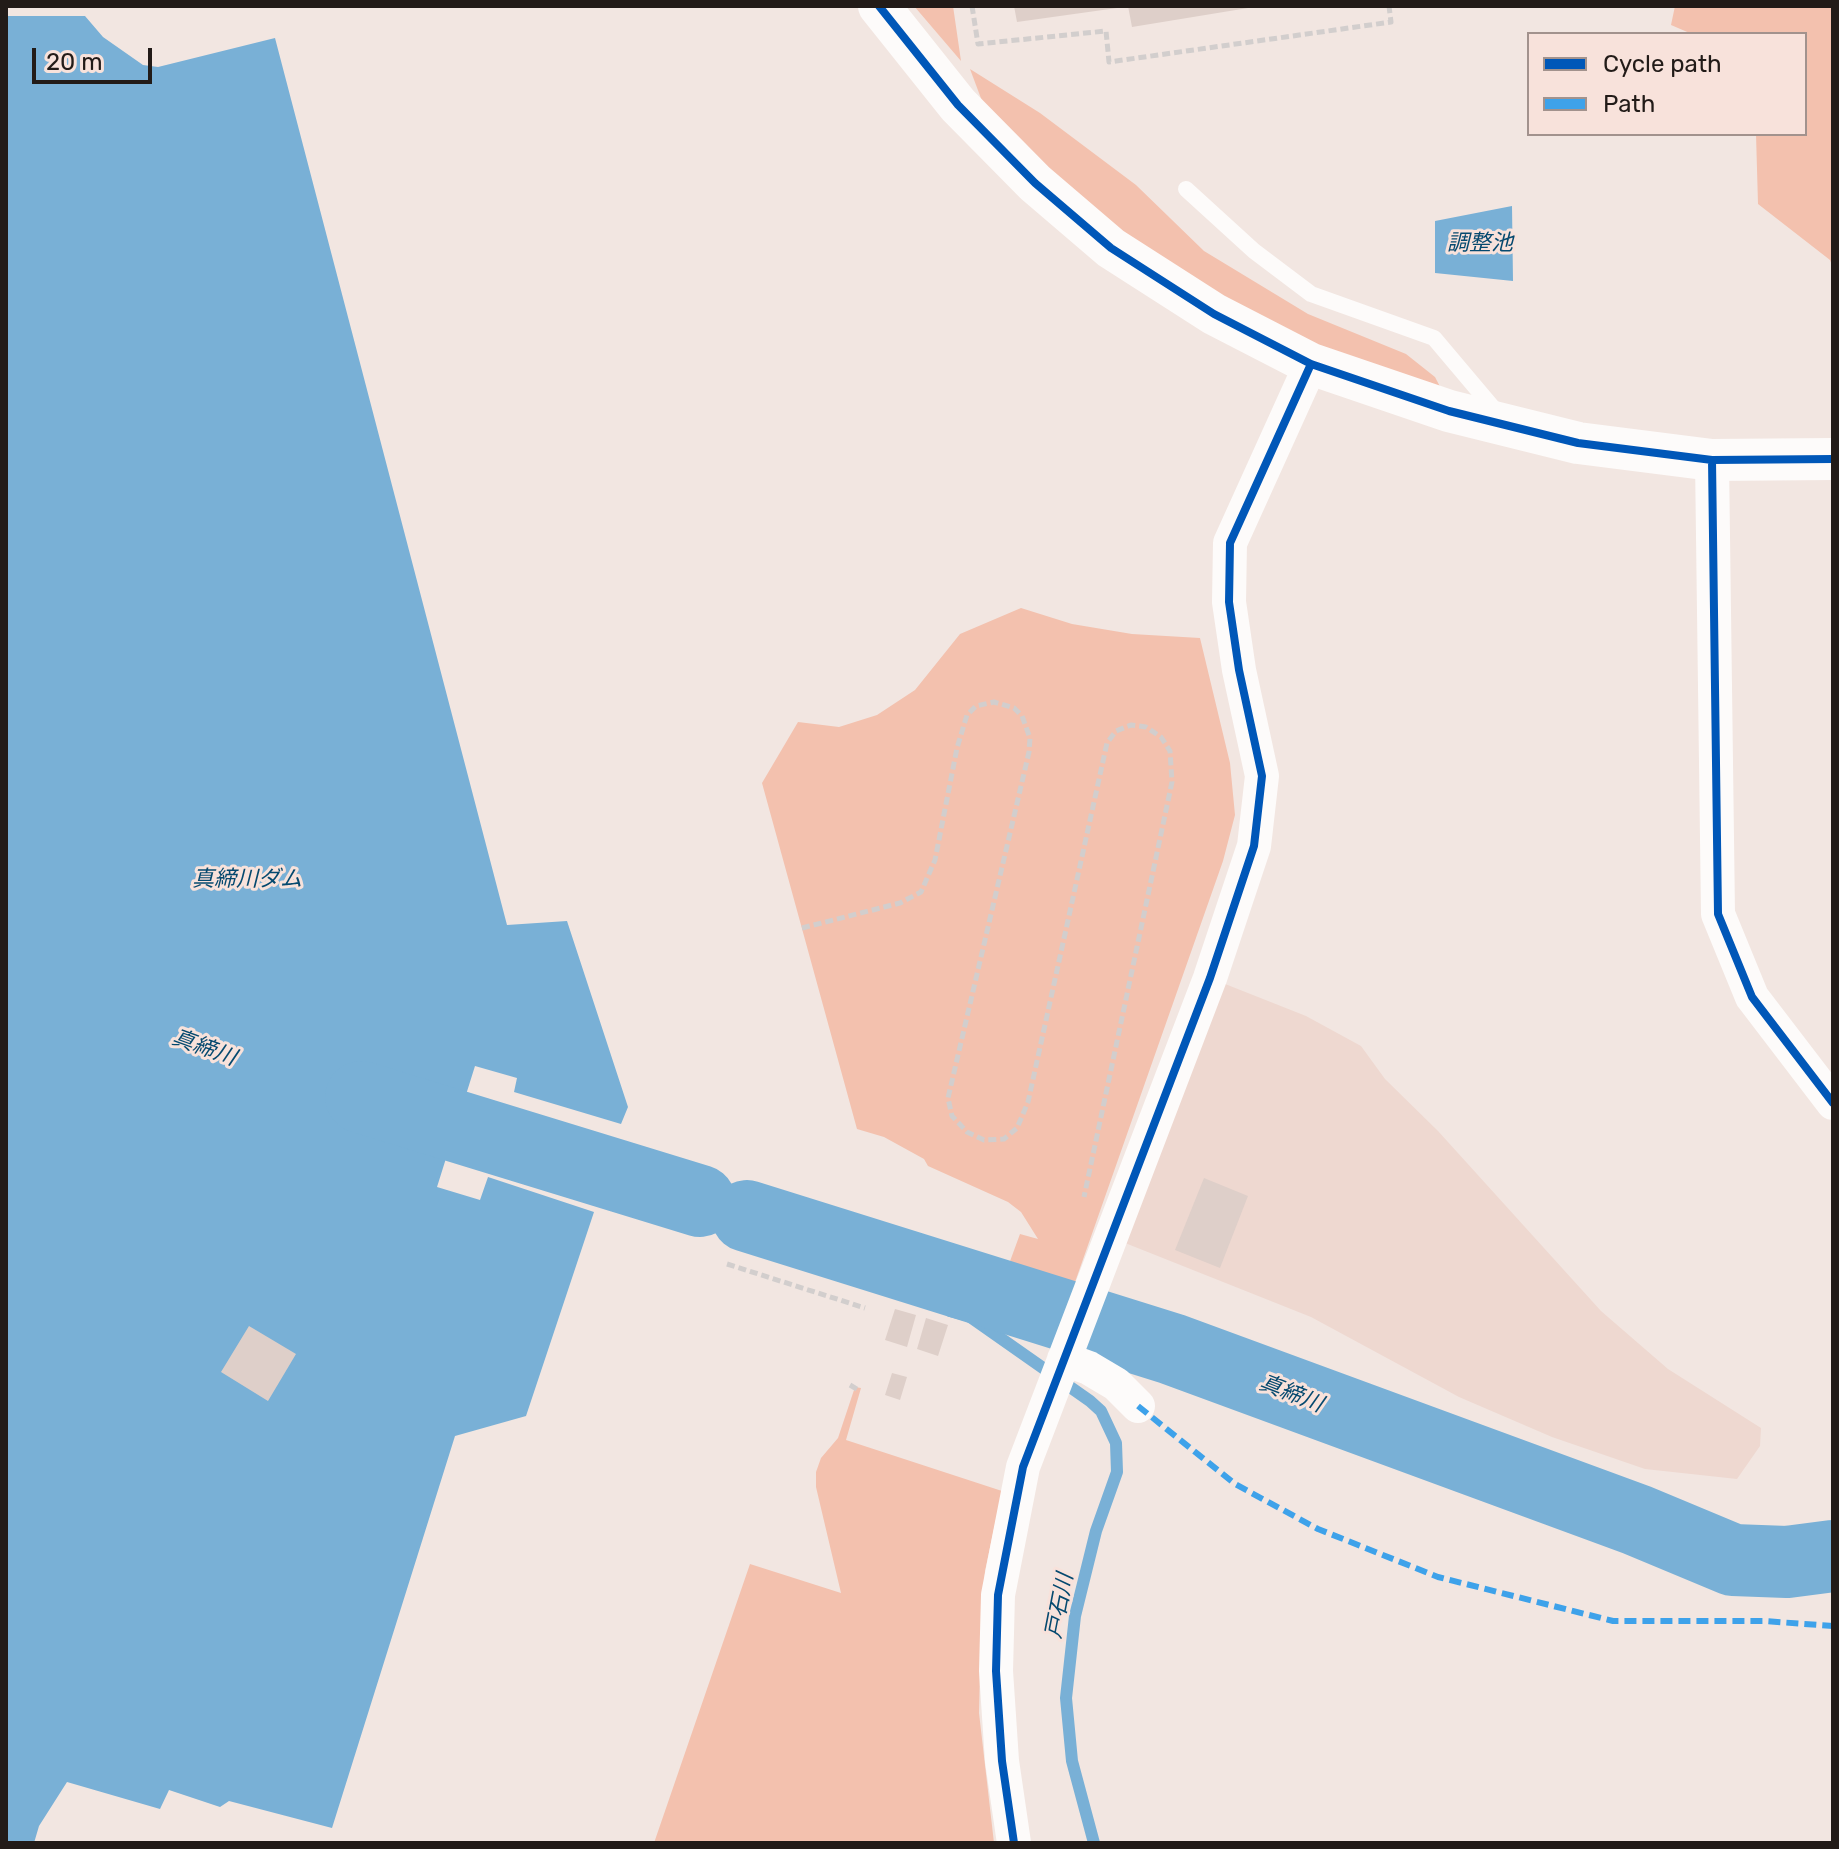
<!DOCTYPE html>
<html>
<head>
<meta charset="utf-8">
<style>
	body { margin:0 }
	#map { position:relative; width:1839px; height:1849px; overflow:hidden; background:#f2e6e1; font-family:Rubik,sans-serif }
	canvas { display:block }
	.frame { position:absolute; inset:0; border:8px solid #221b18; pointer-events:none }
	.legend { position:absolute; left:1527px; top:32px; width:280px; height:104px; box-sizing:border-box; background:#f8e2db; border:2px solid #a2928d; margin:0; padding:10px 14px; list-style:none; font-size:24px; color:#221b18 }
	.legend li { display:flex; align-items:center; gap:16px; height:40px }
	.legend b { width:40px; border:2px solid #a2928d }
	.scale { position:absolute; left:32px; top:48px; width:120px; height:36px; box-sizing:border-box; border:4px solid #221b18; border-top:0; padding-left:10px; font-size:24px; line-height:28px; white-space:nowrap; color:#221b18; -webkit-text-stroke:6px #f8e2db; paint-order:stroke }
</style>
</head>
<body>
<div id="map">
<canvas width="1839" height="1849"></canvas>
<div class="frame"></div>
<ul class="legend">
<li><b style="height:10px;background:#0057b8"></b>Cycle path</li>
<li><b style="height:10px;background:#3ea2ea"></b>Path</li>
</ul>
<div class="scale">20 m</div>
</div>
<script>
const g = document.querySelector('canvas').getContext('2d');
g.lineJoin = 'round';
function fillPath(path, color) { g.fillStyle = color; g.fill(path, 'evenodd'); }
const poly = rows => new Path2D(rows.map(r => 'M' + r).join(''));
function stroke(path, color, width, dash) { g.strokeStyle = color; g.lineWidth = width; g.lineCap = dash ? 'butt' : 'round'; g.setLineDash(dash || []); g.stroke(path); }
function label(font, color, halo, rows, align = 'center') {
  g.font = font + ' Rubik,"Noto Sans JP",sans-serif'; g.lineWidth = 6; g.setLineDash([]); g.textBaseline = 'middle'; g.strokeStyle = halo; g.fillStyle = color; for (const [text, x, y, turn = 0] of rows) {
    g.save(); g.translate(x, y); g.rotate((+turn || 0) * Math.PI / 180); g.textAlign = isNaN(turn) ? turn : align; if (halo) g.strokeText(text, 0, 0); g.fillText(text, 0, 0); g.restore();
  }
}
fillPath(poly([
	[1210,978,1306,1016,1361,1046,1385,1079,1438,1131,1601,1311,1668,1369,1761,1428,1760,1446,1737,1479,1645,1469,1552,1437,1459,1397,1311,1317,1110,1237]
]), '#eed8d0');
fillPath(poly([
	[914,6,953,6,961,61],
	[1675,6,1833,6,1833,268,1830,260,1758,204,1756,134,1805,134,1805,34,1692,34,1671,25],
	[970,69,1040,113,1136,185,1204,251,1308,314,1406,354,1435,377,1449,404,1315,357,1108,229,985,109],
	[1021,608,1072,624,1132,634,1200,638,1230,763,1235,815,1223,861,1074,1285,1009,1264,1020,1234,1038,1239,1021,1212,1008,1202,928,1166,924,1159,884,1137,857,1129,762,783,798,722,839,727,877,715,915,690,960,634],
	[855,1387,861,1388,846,1440,1002,1491,985,1571,981,1626,979,1713,994,1843,654,1843,750,1564,841,1593,816,1487,816,1472,821,1458,838,1438]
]), '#f3c1ae');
fillPath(poly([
	[6,16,85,16,103,37,143,65,158,67,275,38,507,925,567,921,628,1107,621,1124,514,1092,517,1078,475,1066,437,1187,480,1200,488,1177,594,1212,526,1416,455,1436,332,1828,229,1801,220,1807,169,1790,160,1809,67,1782,39,1826,34,1843,6,1843],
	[1512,206,1513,281,1435,273,1435,221]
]), '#79b0d6');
stroke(poly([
	[958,1282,950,1311,969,1316,1090,1401,1101,1411,1116,1443,1117,1472,1096,1531,1075,1616,1066,1698,1072,1761,1094,1843]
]), '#79b0d6', 12);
stroke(poly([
	[361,1097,700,1201],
	[747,1216,1172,1349,1637,1520,1733,1560,1787,1562,1833,1556]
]), '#79b0d6', 72);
fillPath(poly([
	[1014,6,1117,6,1117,8,1017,22],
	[1128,6,1248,6,1248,8,1132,27],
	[1204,1178,1248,1196,1220,1268,1175,1250],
	[895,1309,916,1315,907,1347,885,1340],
	[926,1318,948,1325,938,1356,917,1349],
	[249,1326,296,1354,268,1401,221,1372],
	[892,1373,907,1377,900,1400,885,1395]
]), '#decfc9');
stroke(poly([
	[972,6,978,44,1106,31,1109,62,1391,22,1389,6],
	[802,928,900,903,921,892,935,860,957,748,967,715,976,706,994,702,1014,708,1022,716,1030,738,1029,752,948,1098,952,1116,967,1132,984,1140,1004,1139,1017,1128,1028,1102,1107,743,1116,731,1131,725,1146,727,1161,737,1170,751,1172,782,1084,1197],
	[727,1264,865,1308],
	[850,1385,860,1391]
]), '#d2cecd', 5, [8, 4]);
stroke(poly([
	[1186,189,1254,251,1311,294,1434,338,1499,415]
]), '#fdfbfa', 16);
stroke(poly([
	[1712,460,1718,914,1752,997,1833,1103],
	[1064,1359,1089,1368,1116,1384,1138,1406],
	[1014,1843,1002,1761,996,1671,998,1595,1023,1467,1210,978,1254,846,1262,776,1239,670,1229,602,1230,543,1311,364]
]), '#fdfbfa', 34);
stroke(poly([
	[879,6,958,105,1035,183,1111,248,1214,314,1311,364,1449,411,1578,443,1712,460,1833,459]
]), '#fdfbfa', 42);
stroke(poly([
	[1138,1406,1235,1484,1318,1529,1438,1577,1613,1621,1764,1621,1833,1626]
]), '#3ea2ea', 6, [12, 6]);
stroke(poly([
	[879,6,958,105,1035,183,1111,248,1214,314,1311,364,1449,411,1578,443,1712,460,1833,459],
	[1712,460,1718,914,1752,997,1833,1103],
	[1014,1843,1002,1761,996,1671,998,1595,1023,1467,1210,978,1254,846,1262,776,1239,670,1229,602,1230,543,1311,364]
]), '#0057b8', 8);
label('italic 22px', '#05496f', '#f8e2db', [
	["調整池",1480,244],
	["真締川ダム",247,880],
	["真締川",204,1048,20],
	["真締川",1291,1394,21],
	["戸石川",1060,1606,-79]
]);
</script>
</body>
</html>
